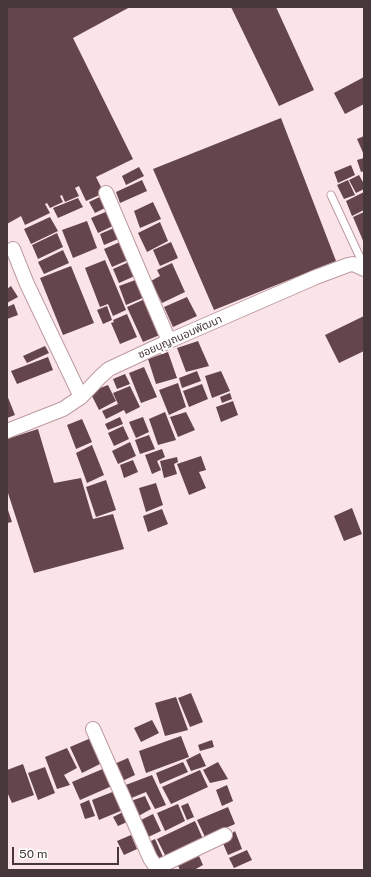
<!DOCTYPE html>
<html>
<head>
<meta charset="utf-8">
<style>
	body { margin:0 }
	#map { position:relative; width:371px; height:877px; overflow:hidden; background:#fae4e8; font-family:"Public Sans",sans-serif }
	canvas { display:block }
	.frame { position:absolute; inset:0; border:8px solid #46373a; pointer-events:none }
	.scale { position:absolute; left:12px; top:847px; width:107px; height:18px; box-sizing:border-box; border:2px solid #46373a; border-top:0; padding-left:5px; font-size:12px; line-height:14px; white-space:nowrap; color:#46373a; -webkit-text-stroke:3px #fff; paint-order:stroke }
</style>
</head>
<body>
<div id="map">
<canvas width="371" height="877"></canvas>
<div class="frame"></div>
<div class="scale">50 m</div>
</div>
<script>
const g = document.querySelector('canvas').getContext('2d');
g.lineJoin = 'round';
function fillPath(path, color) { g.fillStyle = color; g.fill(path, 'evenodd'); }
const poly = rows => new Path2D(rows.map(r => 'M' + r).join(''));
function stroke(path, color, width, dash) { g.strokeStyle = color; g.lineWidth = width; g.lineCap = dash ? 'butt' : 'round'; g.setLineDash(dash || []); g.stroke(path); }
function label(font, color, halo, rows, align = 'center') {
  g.font = font + ' "Public Sans","Noto Sans Thai",sans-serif'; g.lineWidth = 4; g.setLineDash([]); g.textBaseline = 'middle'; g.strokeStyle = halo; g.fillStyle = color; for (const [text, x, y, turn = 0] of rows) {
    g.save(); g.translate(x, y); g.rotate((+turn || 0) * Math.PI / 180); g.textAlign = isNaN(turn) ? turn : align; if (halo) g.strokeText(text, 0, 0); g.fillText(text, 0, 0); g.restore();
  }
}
fillPath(poly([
	[7,7,130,7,73,38,133,159,96,177,104,193,86,201,79,186,75,188,79,196,65,202,62,195,60,196,63,202,50,208,47,203,45,204,50,213,25,225,21,216,7,224],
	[231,7,276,7,314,90,279,106],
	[364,77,364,104,345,114,334,93],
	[281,118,336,261,214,310,153,169],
	[364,136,364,155,357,139],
	[364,158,364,171,361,172,357,160],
	[351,165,355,175,338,183,334,172],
	[139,167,144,176,126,185,122,176],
	[359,175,364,184,364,189,356,193,349,180],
	[142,180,147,191,120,203,116,192],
	[348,180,355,195,344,199,337,185],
	[364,192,364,210,352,216,346,201],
	[104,195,109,206,95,213,89,202],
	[78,198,83,207,58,218,53,208],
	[153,202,161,219,140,228,134,211],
	[108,211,115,225,98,233,91,218],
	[364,212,364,243,353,217],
	[50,217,58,231,31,244,24,229],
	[87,221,97,248,73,258,62,230],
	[160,222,168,241,147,252,138,233],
	[114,228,118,239,104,245,100,234],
	[57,233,63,247,38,259,32,245],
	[120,242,128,260,112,267,104,249],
	[171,242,178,258,160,266,153,250],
	[63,250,69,263,44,274,38,262],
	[105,260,126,310,113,316,108,304,100,307,85,268],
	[131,261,137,275,119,283,113,269],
	[172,263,185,292,162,303,151,281,160,276,157,270],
	[71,266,94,323,63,335,40,278],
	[138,279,145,297,126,305,119,286],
	[11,286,18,297,7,303,7,289],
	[187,297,197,316,173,327,164,307],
	[147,298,162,334,143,342,127,307],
	[14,304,18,315,7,319,7,307],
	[107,306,112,320,103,324,97,310],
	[127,314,137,337,120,344,111,323,114,322,113,320],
	[364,316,364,351,339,363,325,335],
	[198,341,209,366,186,372,177,348],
	[45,346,49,353,27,363,23,356],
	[168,352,177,378,156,384,148,359],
	[48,357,53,370,17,384,11,371],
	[144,367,157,397,141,403,129,373],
	[197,371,201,381,182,388,179,378],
	[221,371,230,391,212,398,205,376],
	[125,374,130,384,117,389,113,379],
	[178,383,186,407,169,415,159,390],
	[202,384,208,399,189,407,183,391],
	[108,385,116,401,99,410,90,392],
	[130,386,140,407,126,414,124,410,106,419,102,411,118,404,113,393],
	[230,393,232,399,222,403,220,397],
	[7,395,15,415,7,418],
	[233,401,238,415,221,422,216,407],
	[165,412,176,440,158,445,149,419],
	[186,412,195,430,178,437,170,417],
	[120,417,123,424,108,430,105,424],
	[143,417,149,432,136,438,129,422],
	[82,419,92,442,76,449,67,425],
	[123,426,129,439,114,446,108,433],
	[38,429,54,483,81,478,93,519,113,514,124,549,34,573,7,490,7,439],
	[149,435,155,449,140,454,135,440],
	[130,442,136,456,118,464,112,451],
	[92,445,104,475,87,483,76,453],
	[162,449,165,457,157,461,161,470,152,474,145,455],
	[201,456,206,470,199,472,206,488,189,495,177,464],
	[177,457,178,462,174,464,177,474,164,478,160,461],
	[133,460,138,472,124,478,120,465],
	[106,480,116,510,96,517,86,487],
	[156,483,163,505,146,512,139,488],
	[7,507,12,522,7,523],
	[352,508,362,534,344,541,334,516],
	[162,509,168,524,148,532,143,516],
	[191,693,203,722,190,727,178,698],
	[176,697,188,730,165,736,155,703],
	[152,720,159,733,141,742,134,728],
	[181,736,189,757,146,773,139,751],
	[91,738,102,763,82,773,70,747],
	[212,740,214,747,200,751,198,745],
	[67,748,77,768,64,775,70,785,57,789,45,757],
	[200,753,206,766,191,771,186,760],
	[128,758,135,775,120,782,112,765],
	[183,762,188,772,160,784,156,773],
	[218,762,228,779,210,783,203,770],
	[23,764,34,795,12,803,7,792,7,770],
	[45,767,55,793,38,800,28,773],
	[105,768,112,786,80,800,72,782],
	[200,770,208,787,171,804,162,787],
	[152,775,166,805,155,809,146,792,129,799,123,786],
	[227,785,233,801,222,806,216,790],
	[115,791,123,810,99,820,92,800],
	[145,796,151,809,135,818,128,802],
	[89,800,95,816,85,819,80,804],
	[188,803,194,817,187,820,181,806],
	[178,804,185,821,165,831,157,813],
	[228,807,235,824,205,837,197,820],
	[123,812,127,822,118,826,113,817],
	[153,814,161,831,144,839,137,822],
	[195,821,203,839,166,857,157,839],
	[235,831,242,849,228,855,222,841],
	[131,835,137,849,124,855,117,841],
	[155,839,163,857,150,864,141,846],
	[195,847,203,865,194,870,180,870,174,857],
	[247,850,252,860,234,868,229,858]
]), '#63454b');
const lane = poly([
	[331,195,364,266]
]);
const street = poly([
	[106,193,169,341],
	[13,249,27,284,81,397],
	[7,431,63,409,81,397,101,376,109,369,169,341,316,277,348,265,353,264,364,269],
	[93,729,150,858,158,870],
	[156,868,225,835]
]);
stroke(lane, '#bd9aa1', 9);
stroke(street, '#bd9aa1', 16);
stroke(lane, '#fff', 7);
stroke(street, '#fff', 14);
label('11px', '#46373a', '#fff', [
	["ซอยบุญถนอมพัฒนา",180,337,-24]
]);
</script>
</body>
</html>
